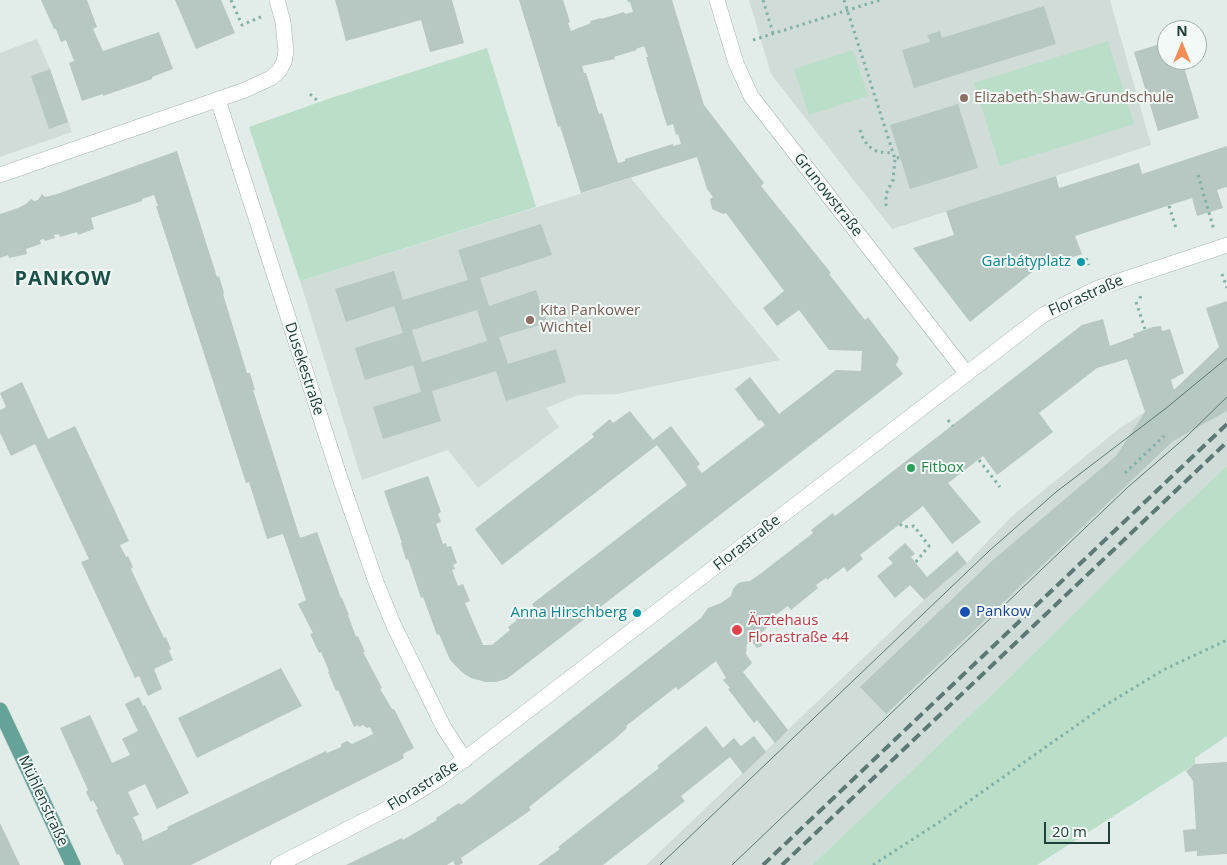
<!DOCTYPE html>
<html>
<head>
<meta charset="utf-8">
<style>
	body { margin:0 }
	#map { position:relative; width:1227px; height:865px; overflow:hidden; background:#e2ece9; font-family:"Open Sans",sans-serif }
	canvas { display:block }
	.north { position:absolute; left:1157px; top:20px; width:50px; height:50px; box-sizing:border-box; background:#f2f9f6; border:1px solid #9eaeaa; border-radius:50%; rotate:0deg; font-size:14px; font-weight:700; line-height:20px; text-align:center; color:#213e39 }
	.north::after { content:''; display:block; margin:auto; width:18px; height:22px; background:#f68d56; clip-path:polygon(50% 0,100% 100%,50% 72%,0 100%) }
	.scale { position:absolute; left:1044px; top:822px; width:66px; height:22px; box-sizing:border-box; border:2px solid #213e39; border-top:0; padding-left:6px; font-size:15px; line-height:18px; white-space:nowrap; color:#213e39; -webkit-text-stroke:4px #f2f9f6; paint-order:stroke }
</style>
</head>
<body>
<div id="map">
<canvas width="1227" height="865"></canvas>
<div class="north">N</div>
<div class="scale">20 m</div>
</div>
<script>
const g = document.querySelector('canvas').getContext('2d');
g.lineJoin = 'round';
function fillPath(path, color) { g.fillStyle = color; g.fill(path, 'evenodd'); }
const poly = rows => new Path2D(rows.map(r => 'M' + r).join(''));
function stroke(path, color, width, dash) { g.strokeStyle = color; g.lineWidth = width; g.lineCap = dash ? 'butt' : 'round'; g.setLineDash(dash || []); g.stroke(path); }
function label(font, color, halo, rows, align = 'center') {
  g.font = font + ' "Open Sans",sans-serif'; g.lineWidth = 4; g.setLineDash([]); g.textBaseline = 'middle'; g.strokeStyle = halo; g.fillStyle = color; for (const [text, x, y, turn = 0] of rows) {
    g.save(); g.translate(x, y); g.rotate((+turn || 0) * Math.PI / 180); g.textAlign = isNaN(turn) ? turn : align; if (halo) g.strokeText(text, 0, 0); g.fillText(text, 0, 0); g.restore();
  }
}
fillPath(poly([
	[749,0,1110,0,1151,145,892,229,771,74],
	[37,39,50,69,72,132,0,157,0,53],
	[631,178,780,360,617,394,578,395,546,408,559,427,478,488,448,450,362,480,300,281],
	[1227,341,1227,466,1158,530,1005,682,812,865,646,865,924,600,967,563,1011,517,1120,428,1145,412,1174,390]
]), '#d0dcd8');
fillPath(poly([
	[1108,41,1134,124,1000,166,974,83],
	[487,48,536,207,300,281,249,127,328,99],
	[853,50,868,96,809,115,794,69],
	[1227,466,1227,736,1195,758,1195,764,1037,865,812,865,1005,682,1158,530]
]), '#badec7');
fillPath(poly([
	[41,0,87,0,97,27,93,29,103,51,159,32,173,69,152,77,152,79,103,96,103,94,82,101,69,63,74,61,66,40,61,42,56,29,54,29],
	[175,0,221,0,235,33,196,49],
	[335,0,452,0,464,43,430,52,421,20,346,41],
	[519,0,563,0,570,22,568,23,571,31,591,23,590,21,601,18,601,19,624,12,625,14,633,12,630,2,628,2,627,0,672,0,704,105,764,183,761,186,831,273,829,274,865,320,868,317,899,358,896,365,903,374,512,675,506,679,496,682,486,682,471,678,463,673,450,660,439,634,437,635,423,597,421,598,408,559,406,560,401,543,402,543,384,491,428,476,441,512,438,514,441,522,436,524,443,544,446,543,447,547,451,546,457,563,453,565,455,569,452,570,458,586,463,584,470,601,465,603,483,645,492,645,510,630,508,627,516,621,517,617,521,617,534,607,532,604,687,485,657,445,502,565,475,529,594,437,592,434,610,419,613,423,630,411,653,440,671,426,700,464,697,467,702,473,765,425,761,420,759,421,735,389,750,377,779,414,836,370,861,371,862,351,829,350,799,310,777,326,763,308,784,291,726,213,723,214,712,209,710,199,713,197,707,189,697,157,581,193,560,126,558,127],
	[644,46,648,57,646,57,667,126,673,124,676,135,678,134,681,144,673,146,673,144,625,159,625,161,618,163,602,113,599,114,586,73,584,73,582,66,615,59,614,57,637,50,636,49],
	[1044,6,1056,44,914,88,902,50,930,42,927,35,940,31,942,38],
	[1167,42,1167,60,1182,60,1199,118,1158,131,1134,52],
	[50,69,68,122,49,129,31,76],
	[958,104,978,168,910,189,890,125],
	[1227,146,1227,187,1217,190,1223,208,1197,216,1192,198,1075,236,1082,254,1036,269,970,322,913,248,954,235,946,211,1056,176,1059,188,1139,163,1142,174],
	[177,151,217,277,219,276,224,293,223,294,247,373,250,373,255,390,253,390,300,538,317,532,341,598,342,598,349,615,348,615,356,637,358,636,365,652,363,652,382,688,380,689,392,709,394,709,414,748,403,754,404,758,399,761,191,865,124,865,119,854,117,855,96,810,98,809,93,800,91,802,86,792,88,790,60,728,90,715,112,763,130,755,122,739,138,731,125,704,139,697,143,706,145,705,189,793,157,809,145,784,128,792,139,815,133,817,142,836,141,836,143,841,168,829,167,827,326,751,327,753,341,747,341,744,347,741,352,744,373,734,370,727,367,728,363,725,359,727,358,725,354,727,338,690,336,691,328,672,329,671,321,652,319,653,310,634,313,633,298,604,306,600,283,534,267,539,249,482,246,483,156,206,158,206,154,195,142,199,142,201,91,218,94,229,78,235,77,232,60,237,59,234,54,235,55,238,45,241,44,239,40,240,41,244,26,249,27,254,9,258,8,255,0,258,0,214,18,208,26,204,31,199,34,201,38,200,42,194,45,197,57,194],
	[541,224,552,255,480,278,489,306,536,290,547,323,499,337,508,364,556,349,566,382,506,401,496,371,432,391,441,421,383,439,373,407,421,392,413,365,365,380,355,348,403,333,394,306,346,322,335,289,394,271,403,300,468,280,458,250],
	[477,310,487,341,422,362,412,330],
	[1227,301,1227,411,1173,441,886,714,860,687,993,560,1116,456,1145,412,1127,359,1097,368,1039,413,1053,432,997,475,983,456,948,483,981,522,952,544,923,506,860,555,863,559,847,572,844,567,827,580,826,578,816,585,818,588,791,610,788,606,766,622,769,625,759,636,763,641,762,646,757,648,752,642,747,644,746,654,752,663,743,672,788,730,775,743,757,720,754,723,728,689,730,688,723,680,726,678,716,661,678,690,676,687,626,726,627,728,615,739,529,807,531,810,461,858,463,863,459,865,455,865,453,861,447,865,346,865,402,838,403,840,437,820,436,818,459,803,461,805,701,618,708,608,721,603,731,596,733,589,737,584,741,582,750,581,760,574,813,533,811,530,833,513,835,516,1082,325,1103,319,1110,346,1134,337,1133,334,1153,327,1161,326,1162,331,1170,329,1184,373,1171,380,1174,390,1219,347,1206,308],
	[22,382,48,439,75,426,129,541,120,545,126,557,128,556,133,567,131,569,147,603,164,638,166,637,171,649,169,651,173,660,154,669,162,689,148,696,139,676,135,678,81,562,89,559,35,444,11,456,0,433,0,410,6,407,0,393],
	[905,543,915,554,911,557,927,577,957,551,967,563,924,600,910,585,895,598,877,576,893,563,888,558],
	[281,668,302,706,197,758,178,718],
	[706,726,723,748,734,738,741,746,754,736,766,752,743,774,730,757,681,796,685,801,603,865,538,865,560,849,558,847,659,768,657,766],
	[1227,762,1227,854,1197,856,1197,851,1185,852,1183,830,1196,829,1193,781,1186,771,1195,764],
	[0,823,20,865,0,865]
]), '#b7c7c2');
const minor = poly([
	[717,0,736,63,751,96,967,374],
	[218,100,339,475,376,582,394,626,444,728,465,760],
	[0,175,245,90,271,78,279,71,284,62,286,51,283,22,277,0],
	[278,865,408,798,440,778,1043,315,1098,288,1227,245]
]);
const major = poly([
	[0,710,73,865]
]);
stroke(minor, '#a4b4b1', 16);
stroke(major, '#c1c9c8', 16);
stroke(poly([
	[231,0,242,25,263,16],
	[763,0,773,33],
	[844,0,895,159,900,157],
	[753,40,880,0],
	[310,94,319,102],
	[860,130,863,138,868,146,878,152,893,153],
	[1198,175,1214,230],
	[886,206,886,194,893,180,895,159],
	[1169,206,1176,228],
	[1086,258,1089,265],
	[1222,274,1227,288],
	[1140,296,1141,300],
	[1136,302,1145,329],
	[948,420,953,426],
	[979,460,1000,487],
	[1125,473,1164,436],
	[900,524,903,527,914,526,929,546,915,563],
	[873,865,941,821,1104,706,1165,669,1227,640]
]), '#81b1a7', 3, [2.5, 4]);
stroke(minor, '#fff', 15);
stroke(major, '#65a399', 15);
stroke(poly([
	[660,865,989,551,1056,492,1165,409,1227,358],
	[732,865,1128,487,1186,437,1227,397]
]), '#5c7974', 1);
stroke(poly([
	[763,865,1227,424],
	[782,865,1227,442]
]), '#5c7974', 4, [10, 5]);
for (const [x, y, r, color] of [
	[964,98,5,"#8d6e63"],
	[1081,262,5,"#0f9aa8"],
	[530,320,5,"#8d6e63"],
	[911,468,5,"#2e9e5b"],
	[965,612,6,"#1a4fb4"],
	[637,613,5,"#0f9aa8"],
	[737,630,6,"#e0444e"]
]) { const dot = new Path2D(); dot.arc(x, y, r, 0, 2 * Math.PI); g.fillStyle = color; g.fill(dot); stroke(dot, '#f2f9f6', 2); }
label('15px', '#785e54', '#f2f9f6', [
	["Elizabeth-Shaw-Grundschule",974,98],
	["Kita Pankower",540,311],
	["Wichtel",540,328]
], 'left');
label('15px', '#213e39', '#f2f9f6', [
	["Grunowstraße",828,195,52],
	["Florastraße",1086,296,-24],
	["Dusekestraße",304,369,72],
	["Florastraße",747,543,-38],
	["Florastraße",423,786,-32],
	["Mühlenstraße",43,801,65]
]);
label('15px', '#0d838f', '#f2f9f6', [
	["Garbátyplatz",1071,262],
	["Anna Hirschberg",627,613]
], 'right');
label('15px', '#27864d', '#f2f9f6', [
	["Fitbox",921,468]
], 'left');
label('15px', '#164399', '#f2f9f6', [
	["Pankow",976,612]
], 'left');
label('15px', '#be3a42', '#f2f9f6', [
	["Ärztehaus",748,621],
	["Florastraße 44",748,638]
], 'left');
g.letterSpacing = '1px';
label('bold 20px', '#1c5149', '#f2f9f6', [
	["PANKOW",63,279]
]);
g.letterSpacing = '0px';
</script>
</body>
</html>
